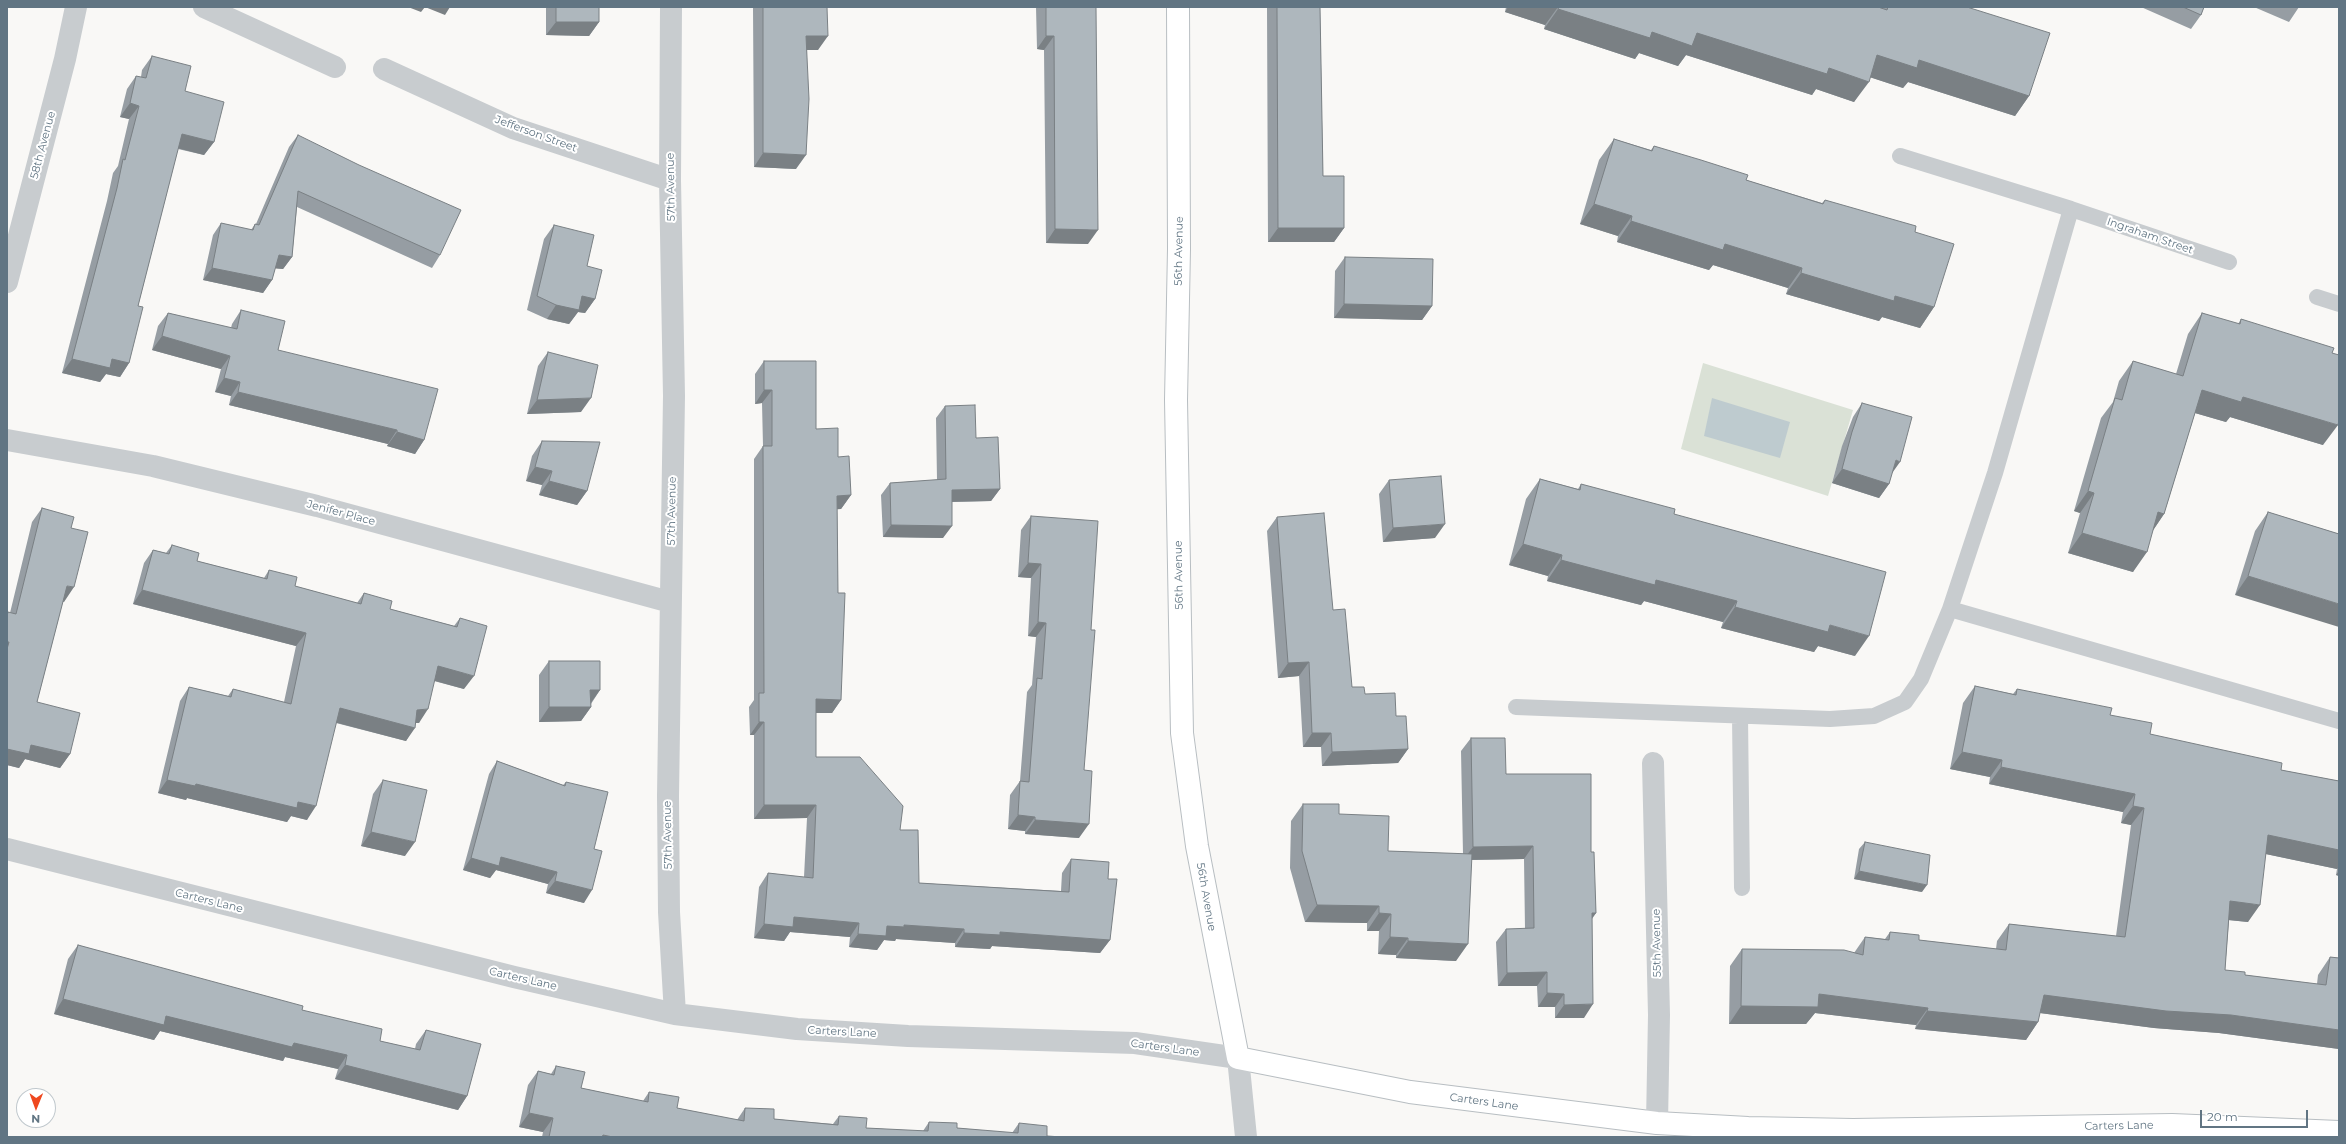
<!DOCTYPE html>
<html>
<head>
<meta charset="utf-8">
<style>
	body { margin:0 }
	#map { position:relative; width:2346px; height:1144px; overflow:hidden; background:#f9f8f6; font-family:Montserrat,sans-serif }
	canvas { display:block }
	.frame { position:absolute; inset:0; border:8px solid #617583; pointer-events:none }
	.north { position:absolute; left:16px; top:1088px; width:40px; height:40px; box-sizing:border-box; background:#fff; border:1px solid #c0c8cd; border-radius:50%; rotate:181deg; font-size:11px; font-weight:700; line-height:16px; text-align:center; color:#617583 }
	.north::after { content:''; display:block; margin:auto; width:14px; height:18px; background:#ef481f; clip-path:polygon(50% 0,100% 100%,50% 72%,0 100%) }
	.scale { position:absolute; left:2200px; top:1110px; width:108px; height:18px; box-sizing:border-box; border:2px solid #617583; border-top:0; padding-left:5px; font-size:12px; line-height:14px; white-space:nowrap; color:#617583; -webkit-text-stroke:3px #fff; paint-order:stroke }
</style>
</head>
<body>
<div id="map">
<canvas width="2346" height="1144"></canvas>
<div class="frame"></div>
<div class="north">N</div>
<div class="scale">20 m</div>
</div>
<script>
const g = document.querySelector('canvas').getContext('2d');
g.lineJoin = 'round';
function fillPath(path, color) { g.fillStyle = color; g.fill(path, 'evenodd'); }
const poly = rows => new Path2D(rows.map(r => 'M' + r).join(''));
function stroke(path, color, width, dash) { g.strokeStyle = color; g.lineWidth = width; g.lineCap = dash ? 'butt' : 'round'; g.setLineDash(dash || []); g.stroke(path); }
function label(font, color, halo, rows, align = 'center') {
  g.font = font + ' Montserrat,sans-serif'; g.lineWidth = 4; g.setLineDash([]); g.textBaseline = 'middle'; g.strokeStyle = halo; g.fillStyle = color; for (const [text, x, y, turn = 0] of rows) {
    g.save(); g.translate(x, y); g.rotate((+turn || 0) * Math.PI / 180); g.textAlign = isNaN(turn) ? turn : align; if (halo) g.strokeText(text, 0, 0); g.fillText(text, 0, 0); g.restore();
  }
}
fillPath(poly([
	[1703,363,1853,410,1828,496,1681,449]
]), '#dae1d6');
fillPath(poly([
	[1712,398,1790,422,1780,458,1704,436]
]), '#becbcf');
const secondary = poly([
	[1178,7,1179,249,1176,400,1182,733,1197,846,1238,1058,1410,1092,1657,1123,1748,1128,1853,1130,2172,1125,2339,1132]
]);
stroke(secondary, '#b8bec2', 24);
stroke(poly([
	[1900,156,2071,209,2229,262],
	[2317,297,2339,304],
	[1950,609,2339,721],
	[1516,707,1830,719,1874,716,1905,702,1921,679,1950,609,1995,473,2071,209],
	[1740,716,1742,888]
]), '#c8cccf', 16);
stroke(poly([
	[204,7,335,67],
	[671,7,670,180,674,396,668,796,669,912,675,1014],
	[384,69,513,128,670,180],
	[7,282,65,59,76,7],
	[7,440,153,466,317,506,670,602],
	[1653,763,1659,1015,1657,1123],
	[7,849,514,977,675,1014,797,1029,908,1036,1135,1043,1238,1058,1246,1137]
]), '#c8cccf', 22);
stroke(secondary, '#fff', 22);
fillPath(poly([
	[546,7,599,7,599,22,589,36,546,35],
	[753,7,827,7,818,50,807,50,796,169,754,167],
	[1036,7,1096,7,1088,244,1046,243,1044,50,1037,49],
	[1267,7,1320,7,1323,176,1344,228,1334,242,1268,242],
	[1506,7,1878,7,1880,8,1880,7,1967,7,2029,96,2015,116,1908,82,1903,88,1870,77,1854,102,1816,89,1812,95,1686,55,1678,66,1639,53,1635,59,1544,29,1545,25,1505,12],
	[2141,7,2204,7,2201,15,2191,29],
	[2254,7,2299,7,2289,22],
	[152,56,185,91,214,142,204,155,178,149,138,306,129,363,120,377,106,374,100,382,62,373,107,201,113,173,118,166,129,119,120,117,127,89,136,76,141,77,142,70],
	[298,135,440,255,432,268,297,207,292,257,283,269,275,268,272,280,263,293,203,280,213,235,221,223,251,230,255,224,256,224,289,147],
	[1614,139,1651,150,1654,146,1746,180,1822,203,1825,200,1915,232,1934,307,1920,328,1882,317,1879,321,1786,294,1788,288,1713,265,1709,270,1617,242,1618,236,1580,224,1599,160],
	[554,225,587,266,595,299,585,313,578,312,569,324,547,319,527,310,544,239],
	[1345,257,1432,306,1422,320,1334,318,1335,271],
	[241,310,278,350,424,440,415,454,387,446,388,444,229,405,231,396,215,392,221,369,152,350,158,326,168,313,231,328,232,324],
	[2202,313,2238,324,2241,319,2332,353,2323,445,2230,417,2226,422,2195,413,2164,514,2153,530,2133,572,2068,553,2080,513,2074,511,2101,418,2113,402,2119,381,2133,361,2176,374,2188,334],
	[548,352,581,412,527,414,538,366],
	[764,361,816,429,838,457,851,495,841,509,837,509,838,593,841,700,832,713,816,713,816,757,900,830,919,883,1061,891,1062,873,1071,859,1108,879,1110,940,1100,953,992,946,990,949,955,947,955,943,896,939,895,941,884,940,877,950,849,947,850,937,790,932,784,941,754,938,759,887,768,873,804,877,807,818,754,819,754,735,750,735,749,707,754,700,754,459,763,446,762,403,755,404,755,374],
	[1862,403,1892,472,1889,484,1879,498,1832,483,1842,446,1853,417],
	[945,406,976,438,1000,489,991,501,952,502,943,538,883,537,881,495,890,483,937,480,936,418],
	[542,441,587,491,577,505,539,495,542,485,526,481,532,456],
	[1540,479,1578,489,1581,484,1674,514,1855,656,1818,646,1814,652,1721,628,1723,622,1644,601,1641,605,1547,581,1548,576,1509,565,1526,499],
	[1389,480,1435,538,1383,542,1379,494],
	[42,508,71,528,64,602,63,601,37,702,70,754,60,768,25,759,19,768,7,765,7,614,8,612,10,613,32,522],
	[2268,512,2339,534,2235,595,2255,531],
	[1031,516,1091,630,1079,838,1025,834,1025,831,1008,829,1010,795,1020,781,1027,692,1032,685,1036,637,1028,636,1031,578,1018,577,1021,530],
	[1277,517,1333,610,1352,687,1365,694,1396,716,1408,749,1398,763,1322,766,1321,747,1303,747,1299,676,1278,678,1267,531],
	[172,545,197,561,264,578,269,570,295,586,357,603,364,593,390,609,454,626,460,618,464,689,434,681,419,723,416,723,406,741,336,723,307,820,291,816,287,822,187,798,186,800,158,793,180,701,189,687,228,696,233,689,284,702,296,646,133,604,144,563,153,550,166,553],
	[549,661,600,690,591,704,591,707,581,721,539,722,539,675],
	[1975,686,2013,694,2017,689,2110,715,2150,734,2281,770,2339,781,2339,876,2336,875,2337,869,2266,854,2248,922,2229,920,2225,970,2245,975,2317,984,2318,975,2330,957,2339,958,2339,1049,2219,1033,2154,1028,2040,1013,2038,1022,2026,1040,1915,1029,1916,1025,1815,1013,1806,1024,1729,1024,1730,966,1742,949,1854,953,1865,937,1885,939,1890,932,1919,940,1996,949,1997,941,2009,924,2116,936,2131,825,2121,823,2123,812,1989,784,1990,777,1950,769,1963,703],
	[1471,738,1506,774,1591,852,1596,913,1592,919,1584,1018,1555,1018,1555,1007,1538,1007,1537,986,1498,986,1496,942,1506,929,1525,929,1524,859,1471,860,1456,961,1396,958,1396,955,1378,954,1379,931,1367,931,1367,923,1305,922,1290,868,1291,821,1303,804,1339,814,1388,851,1463,854,1461,751],
	[497,761,563,785,566,782,594,849,584,903,546,893,548,884,496,870,490,878,463,870,489,774],
	[383,780,405,856,361,846,373,794],
	[1865,842,1922,892,1854,879,1859,849],
	[78,945,302,1010,380,1041,415,1049,416,1044,426,1030,467,1096,458,1110,335,1079,338,1069,285,1057,283,1061,160,1031,154,1040,54,1014,68,959],
	[556,1066,581,1088,643,1101,649,1092,677,1108,737,1120,745,1108,774,1119,833,1124,839,1116,866,1128,923,1131,929,1122,957,1128,1012,1133,1019,1123,1047,1136,1062,1137,542,1137,543,1132,519,1127,528,1085,538,1071,551,1074]
]), '#969da3');
fillPath(poly([
	[408,7,425,7,421,12],
	[425,7,450,7,445,15],
	[1508,7,1558,7,1545,25,1505,12],
	[1558,9,1652,32,1697,33,1829,68,1869,82,1854,102,1816,89,1812,95,1686,55,1678,66,1639,53,1635,59,1544,29],
	[556,22,599,22,589,36,546,35],
	[806,36,828,36,818,50,796,50],
	[1046,36,1054,36,1044,50,1037,49],
	[1877,55,1919,60,2029,96,2015,116,1908,82,1903,88,1863,75],
	[130,103,139,106,129,119,120,117],
	[182,134,214,142,204,155,173,147],
	[763,153,806,155,796,169,754,167],
	[1594,204,1632,216,1618,236,1580,224],
	[1631,221,1725,244,1802,268,1788,288,1713,265,1709,270,1617,242],
	[1278,228,1344,228,1334,242,1268,242],
	[1055,229,1098,230,1088,244,1046,243],
	[279,255,292,257,283,269,270,268],
	[212,268,272,280,263,293,203,280],
	[1801,273,1895,296,1934,307,1920,328,1882,317,1879,321,1786,294],
	[582,296,595,299,585,313,578,312,569,324,547,319,556,305],
	[1344,304,1432,306,1422,320,1334,318],
	[162,336,230,356,221,369,152,350],
	[72,359,112,359,129,363,120,377,106,374,100,382,62,373],
	[224,378,240,382,231,396,215,392],
	[764,390,772,390,762,403,755,404],
	[2202,390,2243,397,2338,425,2323,445,2230,417,2226,422,2188,411],
	[238,392,397,430,388,444,229,405],
	[591,398,581,412,527,414,537,400],
	[397,432,424,440,415,454,387,446],
	[1896,460,1900,462,1890,476],
	[535,467,552,471,542,485,526,481],
	[1842,469,1889,484,1879,498,1832,483],
	[549,481,587,491,577,505,539,495],
	[1000,489,991,501,944,502,952,490],
	[2088,491,2094,493,2080,513,2074,511],
	[851,495,841,509,828,510,837,496],
	[2158,512,2164,514,2150,535],
	[1445,524,1435,538,1383,542,1393,528],
	[891,525,952,526,943,538,883,537],
	[2082,533,2147,552,2133,572,2068,553],
	[1523,544,1562,555,1548,576,1509,565],
	[1561,560,1656,580,1737,601,1723,622,1644,601,1641,605,1547,581],
	[1028,563,1041,564,1031,578,1018,577],
	[2248,576,2339,604,2339,627,2235,595],
	[67,586,74,587,64,602,57,600],
	[142,590,306,633,296,646,133,604],
	[1735,607,1830,625,1869,636,1855,656,1818,646,1814,652,1721,628],
	[1038,622,1046,623,1036,637,1028,636],
	[1309,662,1299,676,1278,678,1288,663],
	[438,666,474,676,464,689,428,679],
	[590,690,600,690,590,704],
	[816,699,841,700,832,713,806,713],
	[549,707,591,707,581,721,539,722],
	[340,708,415,728,406,741,330,721],
	[428,709,419,723,408,723,417,710],
	[759,722,764,722,754,735,750,735],
	[1312,733,1331,733,1321,747,1303,747],
	[31,745,70,754,60,768,25,759,19,768,7,765,7,749],
	[1408,749,1398,763,1322,766,1332,752],
	[1962,752,2002,760,1990,777,1950,769],
	[2001,767,2135,794,2123,812,1989,784],
	[167,780,196,784,298,802,316,806,307,820,291,816,287,822,187,798,186,800,158,793],
	[764,805,816,805,807,818,754,819],
	[2133,806,2144,808,2131,825,2121,823],
	[1018,815,1035,817,1025,831,1008,829],
	[1035,820,1089,824,1079,838,1025,834],
	[371,832,415,842,405,856,361,846],
	[2268,835,2339,850,2339,867,2337,869,2256,852],
	[1533,846,1524,859,1463,860,1473,847],
	[501,857,557,872,548,884,496,870,490,878,463,870,471,858],
	[1859,871,1927,885,1922,892,1854,879],
	[2339,871,2339,876,2336,875],
	[555,881,592,890,584,903,546,893],
	[2230,901,2260,905,2248,922,2218,919],
	[1317,905,1379,906,1367,923,1305,922],
	[1379,913,1391,914,1379,931,1367,931],
	[1592,913,1596,913,1586,926],
	[794,917,859,923,850,937,790,932,784,941,754,938,764,924],
	[904,925,964,929,955,943,896,939,895,941,884,940,877,950,849,947,858,934,887,926],
	[1000,932,1110,940,1100,953,992,946,990,949,955,947,964,933],
	[1390,937,1408,938,1396,955,1378,954],
	[1408,941,1468,944,1456,961,1396,958],
	[1547,972,1537,986,1498,986,1507,973],
	[1547,993,1564,994,1555,1007,1538,1007],
	[1819,994,1928,1008,1916,1025,1815,1013,1806,1024,1729,1024,1741,1006],
	[2044,995,2231,1015,2339,1030,2339,1049,2219,1033,2154,1028,2032,1012],
	[63,999,166,1016,294,1043,347,1055,338,1069,285,1057,283,1061,160,1031,154,1040,54,1014],
	[1593,1004,1584,1018,1555,1018,1564,1005],
	[1927,1011,2038,1022,2026,1040,1915,1029],
	[345,1065,467,1096,458,1110,335,1079],
	[529,1113,553,1118,543,1132,519,1127],
	[603,1135,613,1137,601,1137]
]), '#7a8084');
const building = poly([
	[556,7,599,7,599,22,556,22,556,7],
	[763,7,827,7,828,36,806,36,809,99,806,155,763,153,763,7],
	[1046,7,1096,7,1098,230,1055,229,1054,36,1046,36,1046,7],
	[1277,7,1320,7,1323,176,1344,176,1344,228,1278,228,1277,7],
	[1559,7,1878,7,1887,10,1888,7,1967,7,2050,33,2029,96,1919,60,1917,68,1877,55,1869,82,1829,68,1827,74,1697,33,1692,46,1652,32,1650,38,1558,9,1559,7],
	[2183,7,2204,7,2201,15,2183,7],
	[152,56,191,66,185,91,224,102,214,142,182,134,138,306,143,307,129,363,112,359,110,368,72,359,117,188,123,159,125,160,139,106,130,103,136,76,146,78,152,56],
	[298,135,359,165,461,210,440,255,298,191,292,257,279,255,272,280,212,268,221,223,253,230,255,224,259,225,298,135],
	[1614,139,1652,151,1654,146,1701,160,1748,175,1746,180,1823,204,1825,200,1916,226,1915,232,1954,244,1934,307,1895,296,1894,301,1801,273,1802,268,1725,244,1723,250,1631,221,1632,216,1594,204,1614,139],
	[554,225,594,235,587,266,602,270,595,299,582,296,579,310,556,305,537,296,554,225],
	[1345,257,1433,259,1432,306,1344,304,1345,257],
	[241,310,285,321,278,350,438,389,424,440,397,432,397,430,238,392,240,382,224,378,230,356,162,336,168,313,237,329,241,310],
	[2202,313,2240,324,2241,319,2334,348,2332,353,2339,355,2339,420,2338,425,2243,397,2241,402,2202,390,2164,514,2158,512,2147,552,2082,533,2094,493,2088,491,2115,398,2122,400,2133,361,2183,376,2202,313],
	[548,352,598,365,591,398,537,400,548,352],
	[764,361,816,361,816,429,838,428,838,457,849,456,851,495,837,496,838,593,845,593,841,700,816,699,816,757,860,757,903,806,900,830,918,830,919,883,1069,892,1071,859,1109,862,1108,879,1117,879,1110,940,1000,932,1000,935,964,933,964,929,904,925,904,927,887,926,886,936,858,934,859,923,794,917,793,927,764,924,768,873,813,878,816,805,764,805,764,722,759,722,759,693,764,693,763,446,772,446,772,390,764,390,764,361],
	[1862,403,1912,417,1900,462,1896,460,1889,484,1842,469,1852,432,1862,403],
	[975,405,976,438,998,437,1000,489,952,490,952,526,891,525,890,483,946,479,945,406,975,405],
	[542,441,600,442,587,491,549,481,552,471,535,467,542,441],
	[1441,476,1445,524,1393,528,1389,480,1441,476],
	[1540,479,1580,490,1581,484,1675,509,1674,514,1886,572,1869,636,1830,625,1828,632,1735,607,1737,601,1656,580,1655,585,1561,560,1562,555,1523,544,1540,479],
	[42,508,74,517,71,528,88,532,74,587,67,586,37,702,80,713,70,754,31,745,29,754,7,749,7,649,9,642,7,642,7,616,8,612,16,614,42,508],
	[2268,512,2339,534,2339,604,2248,576,2268,512],
	[1324,513,1333,610,1345,609,1352,687,1364,687,1365,694,1395,693,1396,716,1406,716,1408,749,1332,752,1331,733,1312,733,1309,662,1288,663,1277,517,1324,513],
	[1031,516,1098,521,1091,630,1095,630,1084,770,1092,771,1089,824,1035,820,1035,817,1018,815,1020,781,1029,782,1037,678,1042,679,1046,623,1038,622,1041,564,1028,563,1031,516],
	[172,545,199,553,197,561,267,579,269,570,297,577,295,586,361,604,364,593,392,601,390,609,457,627,460,618,487,626,474,676,438,666,428,709,417,710,415,728,340,708,316,806,298,802,297,808,196,784,195,786,167,780,189,687,231,697,233,689,291,704,306,633,142,590,153,550,169,554,172,545],
	[549,661,600,661,600,690,590,690,591,707,549,707,549,661],
	[1975,686,2016,695,2017,689,2112,708,2110,715,2152,723,2150,734,2282,763,2281,770,2339,781,2339,850,2268,835,2260,905,2230,901,2225,970,2245,972,2245,975,2326,985,2330,957,2339,958,2339,1030,2231,1015,2166,1011,2044,995,2038,1022,1927,1011,1928,1008,1819,994,1818,1007,1741,1006,1742,949,1844,950,1863,955,1865,937,1889,940,1890,932,1919,935,1919,940,2006,950,2009,924,2125,937,2144,808,2133,806,2135,794,2001,767,2002,760,1962,752,1975,686],
	[1471,738,1505,738,1506,774,1591,774,1591,852,1594,852,1596,913,1592,913,1593,1004,1564,1005,1564,994,1547,993,1547,972,1507,973,1506,929,1534,928,1533,846,1473,847,1471,738],
	[497,761,565,786,566,782,608,792,594,849,602,851,592,890,555,881,557,872,501,857,499,866,471,858,497,761],
	[383,780,427,790,415,842,371,832,383,780],
	[1303,804,1339,804,1339,814,1389,816,1388,851,1472,854,1468,944,1408,941,1408,938,1390,937,1391,914,1379,913,1379,906,1317,905,1302,851,1303,804],
	[1865,842,1930,855,1927,885,1859,871,1865,842],
	[78,945,303,1006,302,1010,382,1029,380,1041,420,1050,426,1030,481,1044,467,1096,345,1065,347,1055,294,1043,292,1047,166,1016,164,1025,63,999,78,945],
	[556,1066,585,1072,581,1088,648,1102,649,1092,679,1097,677,1108,744,1121,745,1108,774,1109,774,1119,838,1125,839,1116,867,1118,866,1128,928,1131,929,1122,957,1123,957,1128,1018,1133,1019,1123,1047,1126,1047,1136,1062,1137,613,1137,603,1135,602,1137,549,1137,553,1118,529,1113,538,1071,554,1075,556,1066]
]);
fillPath(building, '#aeb7bd');
stroke(building, '#7a8084', 1);
label('11px', '#617583', '#fff', [
	["Jefferson Street",536,134,20],
	["58th Avenue",43,145,-75],
	["57th Avenue",671,187,-91],
	["Ingraham Street",2150,236,19],
	["56th Avenue",1179,251,-89],
	["57th Avenue",672,511,-89],
	["Jenifer Place",341,513,15],
	["56th Avenue",1179,575,-91],
	["57th Avenue",668,835,-91],
	["56th Avenue",1206,897,80],
	["Carters Lane",209,901,14],
	["55th Avenue",1657,943,-91],
	["Carters Lane",523,979,13],
	["Carters Lane",842,1032,3],
	["Carters Lane",1165,1048,8],
	["Carters Lane",1484,1102,8],
	["Carters Lane",2119,1126,-1]
]);
</script>
</body>
</html>
